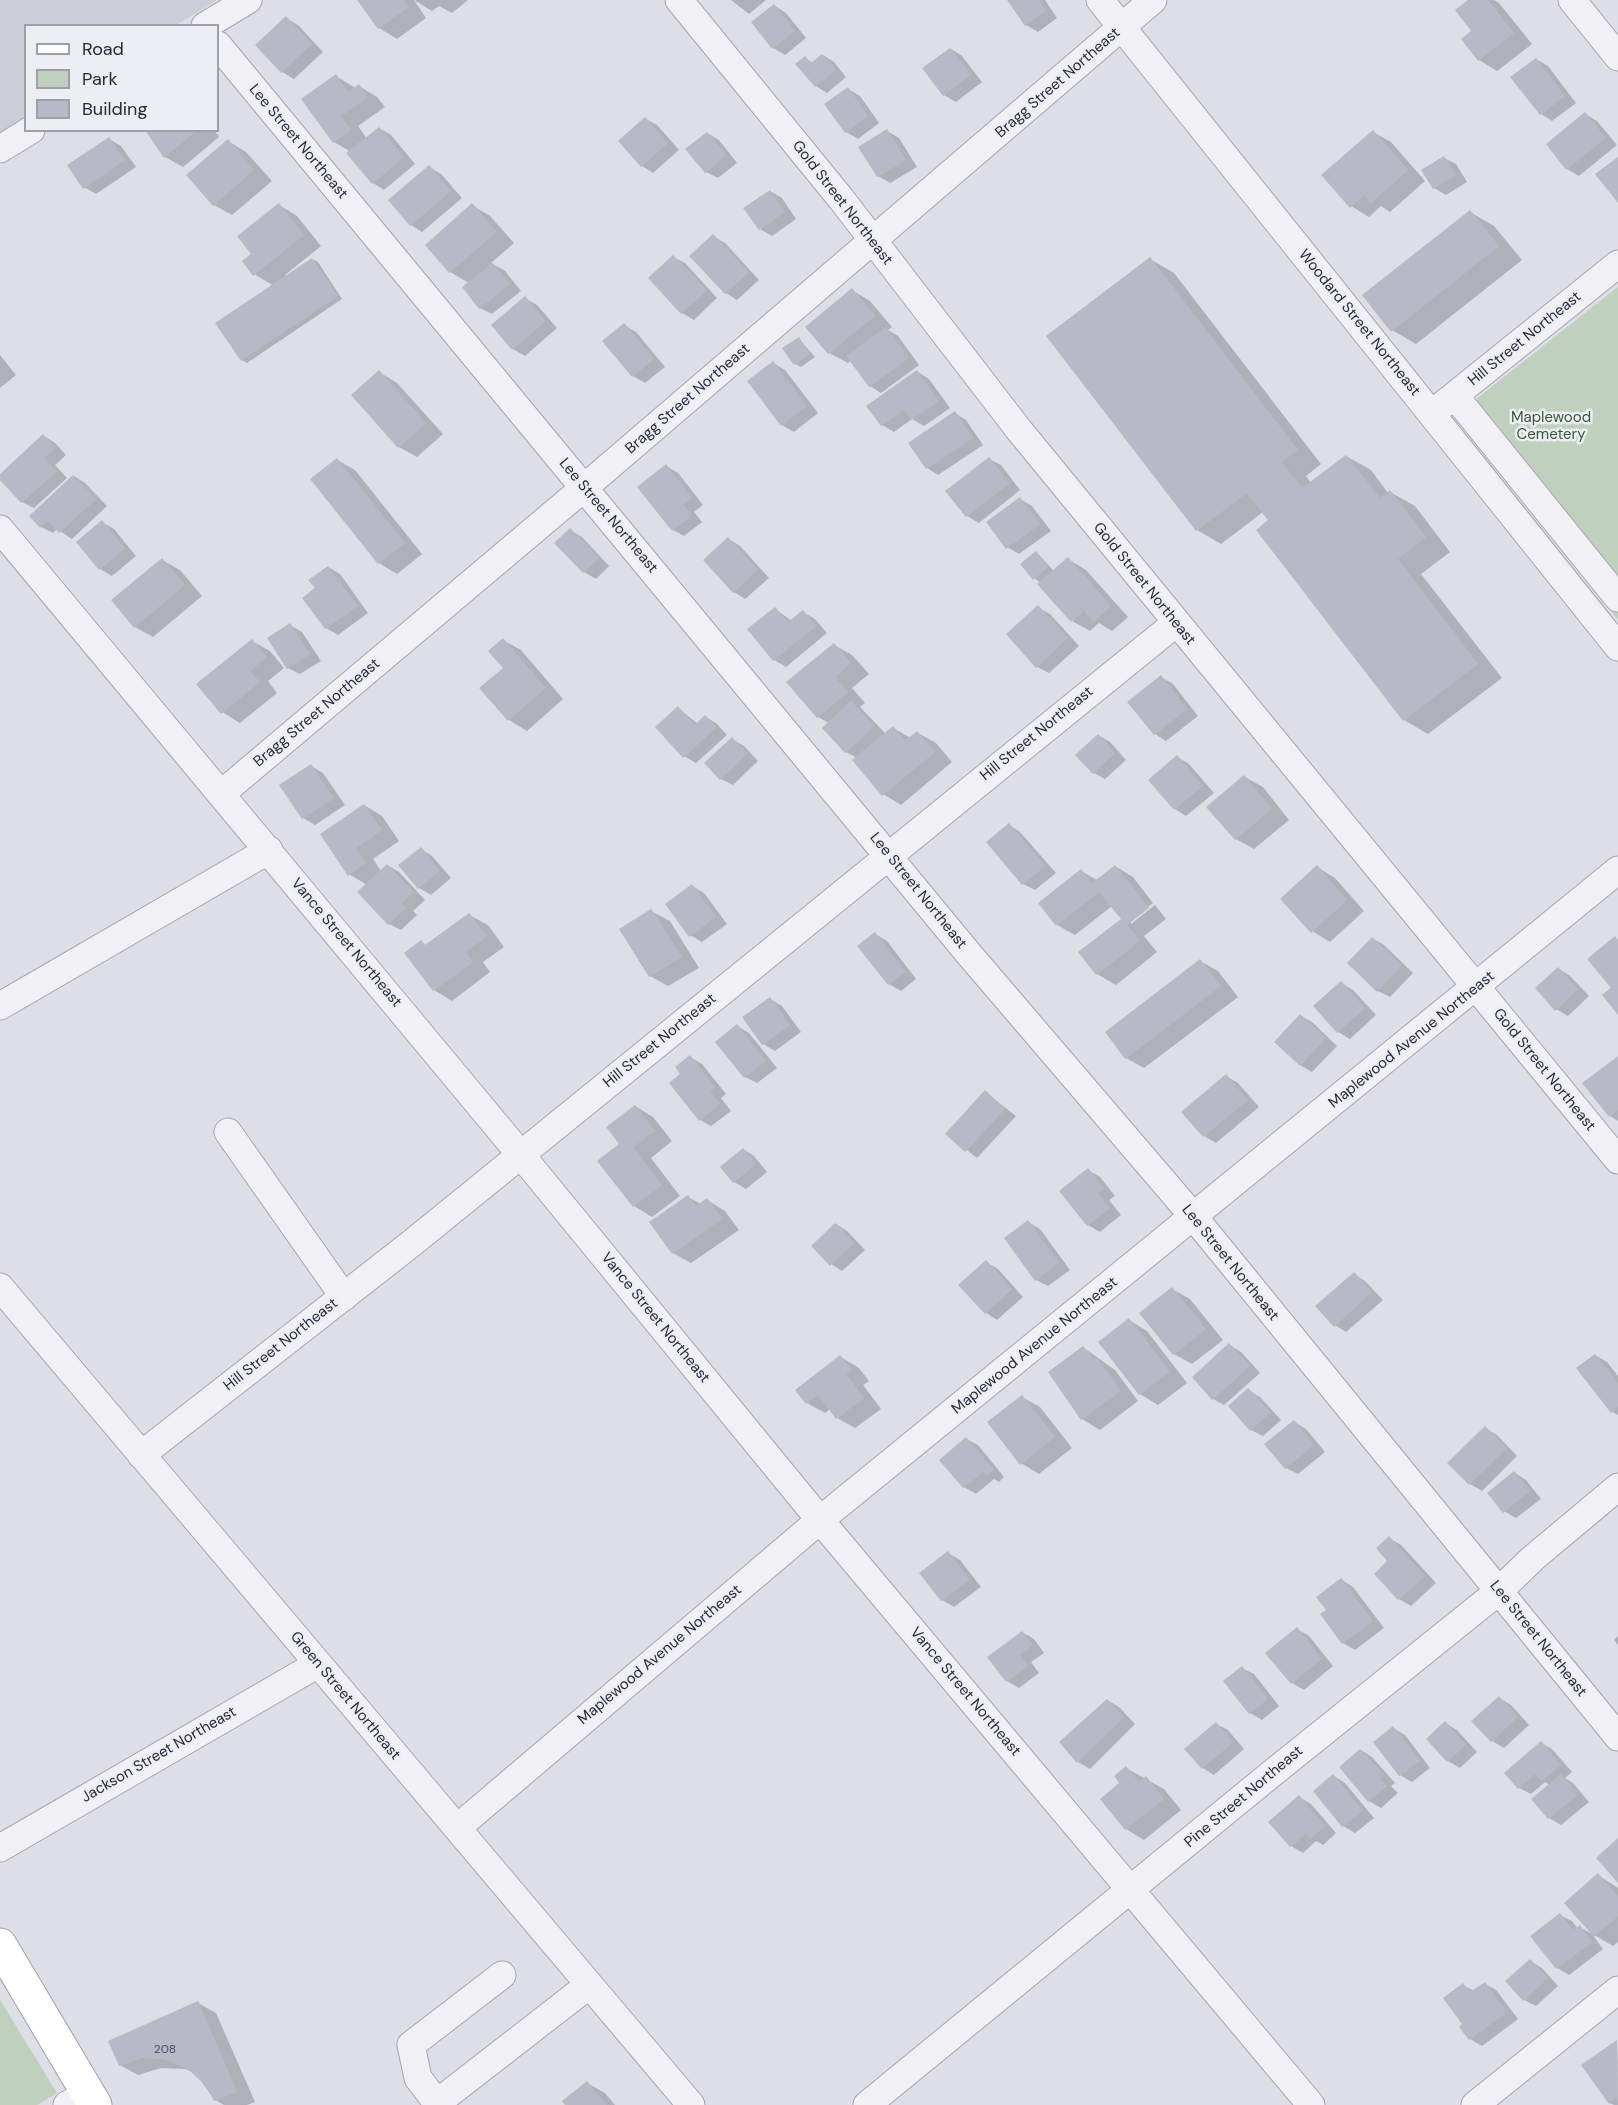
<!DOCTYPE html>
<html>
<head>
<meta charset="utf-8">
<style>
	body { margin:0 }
	#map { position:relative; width:1618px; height:2105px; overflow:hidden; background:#dddee6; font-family:"DM Sans",sans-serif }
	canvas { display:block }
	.legend { position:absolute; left:24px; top:24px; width:195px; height:108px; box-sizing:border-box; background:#eceef4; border:2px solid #9d9faa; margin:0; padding:8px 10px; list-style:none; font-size:18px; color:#27293c }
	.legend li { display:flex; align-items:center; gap:12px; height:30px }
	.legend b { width:30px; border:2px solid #9d9faa }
</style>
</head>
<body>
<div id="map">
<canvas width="1618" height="2105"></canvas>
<ul class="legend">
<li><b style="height:8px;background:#fff"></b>Road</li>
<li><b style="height:16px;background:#bfd0bf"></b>Park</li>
<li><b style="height:16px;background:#b8b9c6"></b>Building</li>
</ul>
</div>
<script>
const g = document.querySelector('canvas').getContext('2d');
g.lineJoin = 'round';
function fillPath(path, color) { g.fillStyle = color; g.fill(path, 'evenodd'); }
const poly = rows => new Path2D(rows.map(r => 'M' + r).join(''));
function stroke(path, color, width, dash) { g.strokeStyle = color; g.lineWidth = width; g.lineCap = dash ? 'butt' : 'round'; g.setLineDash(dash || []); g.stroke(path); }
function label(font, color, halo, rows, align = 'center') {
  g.font = font + ' "DM Sans",sans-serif'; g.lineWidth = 5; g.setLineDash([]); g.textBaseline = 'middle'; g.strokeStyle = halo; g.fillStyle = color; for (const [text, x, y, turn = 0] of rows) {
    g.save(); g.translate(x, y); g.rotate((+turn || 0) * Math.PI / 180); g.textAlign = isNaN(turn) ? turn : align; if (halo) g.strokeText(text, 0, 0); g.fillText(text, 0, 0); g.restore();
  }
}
fillPath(poly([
	[0,0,217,0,176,25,26,26,25,117,0,132]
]), '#cbcdd8');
fillPath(poly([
	[1618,287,1618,620,1456,415],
	[0,2000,57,2093,37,2105,0,2105]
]), '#bfd0bf');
fillPath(poly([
	[359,0,414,0,426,18,397,39,379,28],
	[414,0,468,0,452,13,439,6,432,11],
	[731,0,766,0,749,14],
	[1009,0,1045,0,1057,18,1038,32,1026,25],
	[1470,0,1494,0,1499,3,1532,44,1497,71,1479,60,1463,39,1473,31],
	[775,6,786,13,806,38,785,55,773,48],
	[286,18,298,25,323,52,294,79,282,72,257,45],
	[951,49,962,56,982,82,956,102,944,95],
	[823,55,834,62,846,77,827,93,816,86,805,58,813,63],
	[1536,59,1548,66,1576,103,1552,121,1541,114],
	[336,76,355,88,359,86,377,97,385,107,358,126,367,139,379,128,391,135,415,164,384,190,373,183,351,152,334,142],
	[848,89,860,96,879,123,858,139,846,132],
	[1585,114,1597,121,1617,145,1579,176,1567,169],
	[646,119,657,125,679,150,653,173,642,166],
	[146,130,214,130,219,137,183,167,165,157],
	[887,131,899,138,917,167,890,183,878,176],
	[1373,132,1391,142,1425,181,1390,212,1381,206,1369,217,1351,206],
	[707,133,719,140,737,163,718,178,706,172],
	[109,139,121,146,136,167,96,194,84,187],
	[228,141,246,152,272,181,232,215,214,205],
	[1444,158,1456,164,1467,182,1446,195,1434,188],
	[429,167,441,174,462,198,422,232,411,225],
	[770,191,782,198,796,219,772,236,760,229],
	[279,205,297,216,321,246,285,275,287,277,312,259,318,262,342,299,247,363,242,360,274,286,254,274,253,254],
	[472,205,490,216,514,243,491,263,505,271,521,291,492,314,480,308,469,283,450,272],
	[1470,212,1494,226,1522,260,1416,344,1392,330],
	[713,236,725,243,759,280,737,300,726,293],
	[673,257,685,263,717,298,694,320,682,313,650,278],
	[1150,259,1174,273,1321,464,1306,476,1311,483,1346,456,1371,470,1388,493,1390,492,1415,506,1450,552,1421,574,1502,678,1428,734,1404,720,1263,512,1221,544,1197,530,1048,336],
	[852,290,870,301,892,327,888,330,898,336,919,365,881,393,870,386,851,361,848,363,829,353,808,327],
	[525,298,537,305,557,328,525,356,513,349],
	[624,325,636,332,665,367,645,383,633,376],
	[799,339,815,357,801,367,795,364],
	[0,355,16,375,0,388],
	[773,363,785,370,818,413,794,432,782,425],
	[379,372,397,383,443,434,417,457,399,447],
	[918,372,929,379,950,408,924,426,912,419,894,432,882,425],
	[955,413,966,420,983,445,938,475,927,468],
	[44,436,55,443,66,455,55,465,67,478,34,508,22,502,0,476],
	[989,459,1001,465,1020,490,979,523,967,516],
	[337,460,355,470,422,554,397,574,379,563,312,479],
	[666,466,678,473,703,505,694,512,702,522,684,536,673,530],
	[74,476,85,483,107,506,72,539,57,529,53,533,41,527],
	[1020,499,1032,506,1051,531,1019,554,1007,547],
	[102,522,114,529,136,556,112,576,100,569,78,542],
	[570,530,582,537,609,566,596,579,584,572],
	[729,539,740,546,769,578,745,599,734,592],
	[1037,553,1054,571,1068,559,1086,570,1128,617,1112,631,1099,623,1090,631,1072,621,1041,583,1034,578],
	[162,560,180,570,202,596,153,637,135,627],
	[328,567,340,574,368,613,338,635,326,628,317,588],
	[1038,607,1050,614,1079,646,1049,673,1037,667],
	[775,609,792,621,803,612,815,619,827,633,786,667,774,660],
	[290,625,302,632,321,661,300,674,288,668],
	[503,640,521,650,563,699,527,731,509,720],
	[252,641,270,651,284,668,268,681,277,693,240,723,222,712],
	[834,645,852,655,869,674,852,688,865,703,860,707,886,734,893,728,911,738,918,733,936,743,952,762,901,805,883,794,857,758,846,752,829,723,818,717],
	[1161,677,1173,684,1198,716,1166,741,1155,734],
	[678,708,698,724,706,717,717,724,727,735,696,763,684,756],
	[1098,735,1110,742,1126,760,1105,779,1094,773],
	[732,739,744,746,758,761,733,785,721,779],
	[1177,757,1189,764,1214,793,1186,816,1175,809],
	[311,766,323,773,345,805,315,825,303,818],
	[1245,777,1263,787,1289,820,1254,849,1236,839],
	[364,805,382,816,399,841,373,859,381,871,387,865,399,872,425,900,413,911,417,915,401,930,389,924,367,885,349,874],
	[1009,825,1020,832,1056,873,1035,890,1023,884],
	[421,849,432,856,451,878,431,895,419,888],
	[1115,866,1133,877,1153,903,1131,920,1131,924,1155,905,1166,919,1144,936,1157,952,1116,985,1097,974,1080,953,1123,920,1112,906,1075,935,1057,925,1081,871,1097,880],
	[1317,867,1335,878,1364,911,1330,942,1312,931],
	[692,886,704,893,727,924,702,942,690,935],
	[651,911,670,921,699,968,668,986,650,976],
	[469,915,488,925,504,947,483,962,490,972,452,1001,434,990,407,953,421,942,427,946],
	[875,934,887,941,916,979,901,991,889,984],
	[1372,938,1384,945,1413,973,1390,997,1378,991],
	[1200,961,1218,971,1238,997,1144,1068,1126,1058],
	[1559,969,1570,976,1589,996,1568,1016,1556,1009],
	[1341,983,1353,990,1376,1015,1350,1039,1338,1032],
	[770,999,782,1006,801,1032,775,1051,763,1044],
	[1301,1016,1312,1022,1337,1046,1312,1072,1300,1065],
	[737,1026,749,1033,777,1068,757,1083,745,1077],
	[690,1057,702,1064,726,1094,721,1098,731,1111,711,1126,700,1120,683,1074],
	[1618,1058,1618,1121,1610,1116],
	[1226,1076,1238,1083,1259,1107,1216,1143,1204,1136,1184,1112],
	[985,1092,1016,1116,977,1158,947,1134],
	[635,1106,653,1117,672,1141,651,1158,680,1196,652,1217,634,1206,599,1161,621,1144],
	[743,1149,754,1156,767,1172,746,1189,734,1182,722,1167],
	[1088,1170,1100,1177,1115,1196,1109,1200,1121,1215,1100,1232,1088,1225,1061,1191],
	[688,1197,701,1204,707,1200,725,1211,739,1230,691,1263,673,1253],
	[1028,1222,1040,1229,1070,1270,1048,1286,1036,1280],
	[836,1224,847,1231,865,1250,842,1271,831,1264],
	[986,1262,998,1269,1023,1297,997,1320,986,1313],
	[1354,1274,1365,1281,1383,1300,1346,1332,1335,1325],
	[1172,1289,1190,1299,1223,1340,1192,1364,1174,1354],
	[1129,1320,1147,1331,1187,1383,1158,1405,1140,1394],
	[1230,1345,1241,1352,1260,1373,1224,1405,1213,1399],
	[1084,1348,1115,1370,1138,1401,1100,1430,1082,1419,1060,1390],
	[1595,1355,1607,1362,1618,1376,1618,1415,1612,1412],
	[841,1357,859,1368,869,1381,863,1385,881,1409,855,1428,837,1418,830,1409,825,1413,807,1403],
	[1248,1390,1260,1397,1281,1420,1263,1436,1251,1430],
	[1022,1397,1040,1407,1072,1448,1039,1474,1021,1463],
	[1294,1422,1306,1429,1325,1452,1298,1474,1286,1468],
	[1485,1428,1497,1435,1517,1456,1482,1491,1470,1484,1450,1463],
	[966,1439,978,1445,1004,1477,999,1482,994,1479,976,1494,964,1487],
	[1515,1473,1526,1480,1541,1499,1516,1518,1504,1511],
	[1389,1538,1401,1545,1436,1583,1411,1606,1399,1599,1376,1574,1390,1561],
	[948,1553,960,1560,981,1587,954,1607,942,1600],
	[1342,1580,1353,1587,1384,1628,1355,1650,1343,1643,1328,1610],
	[1297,1629,1309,1636,1333,1666,1304,1690,1292,1683,1267,1653],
	[1022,1632,1034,1639,1044,1653,1031,1662,1039,1673,1019,1688,1007,1681,989,1657],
	[1618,1636,1618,1645,1614,1640],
	[1242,1668,1254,1674,1279,1706,1262,1720,1250,1713],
	[1499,1698,1511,1705,1529,1725,1504,1748,1492,1741,1473,1721],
	[1107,1700,1119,1707,1135,1724,1090,1769,1078,1762,1061,1742],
	[1445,1723,1457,1730,1477,1752,1460,1768,1448,1761,1428,1739],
	[1216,1724,1228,1730,1244,1749,1214,1775,1203,1768],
	[1393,1728,1405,1735,1430,1768,1412,1782,1400,1775],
	[1541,1743,1552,1749,1572,1772,1565,1778,1573,1783,1589,1802,1561,1825,1549,1818,1550,1785,1545,1782,1531,1794,1519,1788],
	[1361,1750,1372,1757,1395,1783,1391,1786,1398,1793,1381,1808,1369,1801,1342,1767],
	[1126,1768,1164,1789,1181,1810,1144,1840,1126,1829,1121,1783],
	[1334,1776,1345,1783,1374,1818,1355,1833,1343,1826],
	[1299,1797,1311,1804,1336,1833,1323,1845,1316,1841,1303,1853,1291,1846],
	[1598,1875,1618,1888,1618,1942,1613,1946,1594,1935],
	[1560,1915,1572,1921,1578,1929,1580,1927,1592,1934,1603,1949,1569,1975,1557,1968,1532,1936],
	[1530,1961,1542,1968,1558,1986,1536,2006,1524,2000],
	[1485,1984,1496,1990,1518,2019,1482,2046,1470,2039,1464,2024,1463,1985,1474,1991],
	[198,2003,216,2013,255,2102,247,2105,224,2105,215,2100,195,2073,185,2069,161,2068,138,2075,120,2065],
	[1617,2041,1618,2105,1614,2105,1610,2103],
	[587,2083,605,2093,615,2105,567,2105]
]), '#0003');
fillPath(poly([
	[357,0,404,0,409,7,378,29],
	[1007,0,1039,0,1046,11,1025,26],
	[1468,0,1488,0,1514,33,1478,61,1461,39,1471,31,1455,10],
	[774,4,795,31,772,49,751,22],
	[286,16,312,44,281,73,255,45],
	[950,48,971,75,943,96,922,68],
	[822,54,836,70,815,87,795,64,805,56,811,63],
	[1536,58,1565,96,1540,115,1510,77],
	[336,74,348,92,359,84,368,97,341,116,351,130,333,143,301,99],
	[848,87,868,116,845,133,824,104],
	[1585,112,1606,138,1566,170,1546,144],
	[645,117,668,143,641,167,618,141],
	[379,127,404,157,372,184,346,153],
	[887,129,906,160,877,177,858,147],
	[145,130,197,130,164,158],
	[1373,130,1408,170,1371,203,1364,195,1350,208,1321,175],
	[707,132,726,155,705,173,685,149],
	[109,137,125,160,83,189,67,165],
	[228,139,254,170,213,206,186,175],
	[1444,156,1456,175,1433,189,1421,170],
	[1618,157,1618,203,1595,174],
	[429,165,451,191,410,226,388,200],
	[770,190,785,212,759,230,743,208],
	[279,203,304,235,253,276,242,261,251,254,237,236],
	[472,203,497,232,449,273,425,245],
	[1470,210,1499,246,1391,332,1362,295],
	[713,234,749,272,725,294,689,256],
	[673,255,707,290,681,314,648,278],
	[1150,257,1298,450,1282,462,1302,488,1346,455,1380,498,1390,490,1426,537,1398,559,1478,664,1403,721,1256,530,1268,520,1247,493,1196,531,1046,336],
	[312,258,338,296,241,361,215,323],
	[493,263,510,284,479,309,462,287],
	[852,288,875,316,828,354,805,327],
	[525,296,546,321,512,350,491,325],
	[624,323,654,359,632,377,602,341],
	[886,327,909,358,869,387,846,356],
	[799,337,810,354,794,365,782,348],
	[773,361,807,406,781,426,747,381],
	[379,370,426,423,398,448,351,395],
	[917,370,939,401,911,420,904,410,881,426,866,406],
	[955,411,973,438,926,469,908,443],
	[43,434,56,448,44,458,57,471,21,503,0,480,0,474],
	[989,457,1010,483,966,517,945,491],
	[337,458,405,543,378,564,310,479],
	[666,464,692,498,683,505,692,515,672,531,637,487],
	[73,475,96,499,59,533,48,521,40,528,29,516],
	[1020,497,1040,524,1006,549,986,522],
	[102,520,125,548,99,570,76,542],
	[570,528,599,558,583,573,554,543],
	[728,537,758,570,733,593,703,560],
	[1036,551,1049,566,1033,580,1020,564],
	[1068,557,1111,606,1093,622,1084,611,1071,622,1037,584],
	[162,558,185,585,134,628,111,600],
	[328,566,358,606,325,629,302,598,315,588,308,580],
	[1038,605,1068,638,1036,668,1006,634],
	[775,607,788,622,803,610,816,626,773,661,747,629],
	[290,623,310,654,287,669,267,638],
	[503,638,546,688,508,721,479,688,503,668,488,651],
	[252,639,267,657,250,671,260,682,221,714,196,684],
	[834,643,851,663,835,677,848,692,817,718,786,682],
	[1161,675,1187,709,1154,735,1127,702],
	[851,701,875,726,845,753,822,728],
	[678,706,695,725,705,715,717,727,683,758,655,727],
	[893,726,905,741,917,731,935,752,882,796,852,760],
	[1098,734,1115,753,1093,774,1075,755],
	[732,737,747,754,720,780,704,763],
	[1177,755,1203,786,1174,810,1148,780],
	[311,764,334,798,302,819,279,785],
	[1244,775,1272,809,1235,840,1206,807],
	[364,804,382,830,356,848,366,863,348,876,320,834],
	[1009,823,1045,866,1022,885,986,842],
	[421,847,440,871,418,889,398,865],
	[387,864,414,892,402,903,406,908,388,925,357,892],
	[1115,865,1149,908,1127,925,1140,941,1096,975,1078,952,1121,919,1099,892,1056,926,1038,903,1081,869,1092,883],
	[1317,865,1347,900,1311,933,1280,899],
	[692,884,716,917,689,937,665,904],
	[651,909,682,957,649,977,619,929],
	[469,913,487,936,466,952,473,962,433,991,404,953,421,940,425,945],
	[875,932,906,972,888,985,857,946],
	[1615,936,1618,940,1618,1015,1602,995,1611,988,1587,959],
	[1372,937,1402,965,1377,992,1347,963],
	[1200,959,1221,986,1125,1059,1105,1032],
	[1558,967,1578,989,1555,1011,1535,988],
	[1341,981,1365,1008,1337,1033,1313,1006],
	[770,997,790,1025,762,1045,742,1017],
	[1300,1014,1326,1038,1300,1066,1274,1042],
	[737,1024,766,1061,744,1078,715,1042],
	[690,1055,715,1087,710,1091,720,1104,699,1121,669,1083,680,1074,675,1067],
	[1618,1056,1618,1110,1609,1117,1582,1083],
	[1226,1074,1248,1100,1203,1137,1181,1112],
	[985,1090,1005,1109,965,1152,945,1134],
	[635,1105,655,1131,633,1147,662,1185,633,1207,597,1161,619,1144,606,1127],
	[743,1148,756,1164,733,1183,720,1167],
	[1088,1168,1104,1188,1098,1193,1110,1208,1087,1226,1059,1191],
	[688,1195,696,1206,707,1198,722,1219,672,1254,649,1222],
	[1028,1220,1059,1263,1035,1281,1004,1238],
	[835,1223,854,1243,830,1266,811,1246],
	[986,1260,1012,1289,985,1314,958,1285],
	[1354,1272,1372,1292,1334,1327,1315,1306],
	[1172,1287,1206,1329,1173,1355,1139,1313],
	[1129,1318,1170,1372,1139,1395,1098,1342],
	[1229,1343,1250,1366,1212,1400,1192,1377],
	[1083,1346,1094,1360,1097,1358,1121,1391,1081,1420,1048,1372],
	[1595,1354,1618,1383,1618,1407,1611,1413,1576,1368],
	[840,1355,852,1370,846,1374,864,1398,836,1419,818,1395,806,1404,795,1390],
	[1248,1388,1271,1412,1250,1431,1228,1406],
	[1022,1395,1055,1437,1020,1465,987,1422],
	[1294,1420,1314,1445,1285,1469,1264,1444],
	[1485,1426,1507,1448,1469,1485,1447,1463],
	[966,1437,994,1470,986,1476,983,1472,963,1488,939,1460],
	[1514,1471,1530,1491,1503,1513,1487,1493],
	[1389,1536,1425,1576,1398,1600,1374,1574,1387,1561,1376,1548],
	[948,1551,970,1580,941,1601,919,1573],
	[1341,1578,1373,1621,1342,1644,1320,1614,1326,1610,1316,1597],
	[1297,1627,1322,1659,1291,1684,1265,1653],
	[1022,1631,1033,1645,1020,1655,1028,1666,1006,1682,987,1657],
	[1242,1666,1268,1699,1249,1714,1223,1681],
	[1499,1696,1518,1717,1491,1742,1471,1721],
	[1107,1699,1124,1717,1077,1763,1059,1742],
	[1445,1721,1466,1745,1447,1762,1426,1739],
	[1216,1722,1233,1742,1202,1769,1184,1749],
	[1393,1726,1420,1761,1399,1776,1373,1742],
	[1541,1741,1561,1765,1542,1781,1535,1774,1518,1789,1504,1773],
	[1360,1749,1384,1775,1380,1779,1387,1786,1368,1802,1339,1767],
	[1126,1766,1139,1782,1146,1776,1164,1799,1125,1830,1100,1799,1119,1783,1114,1776],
	[1333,1774,1363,1811,1342,1827,1313,1791],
	[1561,1774,1578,1795,1548,1819,1531,1799],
	[1299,1795,1325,1826,1310,1839,1306,1834,1290,1847,1268,1822],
	[1618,1838,1618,1883,1596,1858],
	[1598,1873,1618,1896,1618,1916,1594,1937,1564,1903],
	[1560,1913,1573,1930,1580,1925,1592,1942,1556,1969,1530,1936],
	[1530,1959,1548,1978,1523,2001,1505,1981],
	[1485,1982,1507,2012,1469,2040,1459,2027,1462,2024,1443,1998,1463,1983,1470,1992],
	[198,2001,237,2092,214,2101,205,2085,189,2070,165,2059,142,2058,119,2066,108,2041],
	[1617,2040,1618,2097,1609,2104,1581,2065],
	[587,2081,607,2105,565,2105,562,2101]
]), '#b8b9c6');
const minor = poly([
	[679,0,842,200,1019,430,1618,1160],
	[1100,0,1618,647],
	[1572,0,1618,57],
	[205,26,248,0],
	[218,45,968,953,1193,1216,1618,1737],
	[0,149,31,130],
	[1455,396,1618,598],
	[1440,407,1618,264],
	[0,529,521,1155,820,1520,1311,2105],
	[221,794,585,487,1153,0],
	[0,1006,269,850],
	[228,1132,344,1297],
	[0,1287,691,2105],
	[141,1455,412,1243,1176,623],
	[457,1828,820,1520,1618,870],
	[0,1848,318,1664],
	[502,1975,411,2045,418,2078,437,2103,589,1985],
	[67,2105,88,2093],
	[867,2105,1270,1775,1499,1591,1532,1559,1618,1487],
	[1475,2105,1618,1990]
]);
const major = poly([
	[0,1945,95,2105]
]);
stroke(minor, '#a3a4b0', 29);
stroke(major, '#9da0b2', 35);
stroke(minor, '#f0f0f5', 27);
stroke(major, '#fff', 33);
label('12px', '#4b4d5e', null, [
	["208",165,2050]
]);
label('15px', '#27293c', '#eceef4', [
	["Bragg Street Northeast",1058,83,-41],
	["Lee Street Northeast",298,142,50],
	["Gold Street Northeast",842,203,52],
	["Woodard Street Northeast",1359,323,51],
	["Hill Street Northeast",1525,339,-39],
	["Bragg Street Northeast",688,399,-41],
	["Lee Street Northeast",608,516,50],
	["Gold Street Northeast",1144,584,51],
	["Bragg Street Northeast",317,713,-40],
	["Hill Street Northeast",1037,734,-39],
	["Lee Street Northeast",918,891,51],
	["Vance Street Northeast",346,943,50],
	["Maplewood Avenue Northeast",1412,1040,-39],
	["Hill Street Northeast",660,1041,-39],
	["Gold Street Northeast",1544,1070,51],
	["Lee Street Northeast",1230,1263,51],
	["Vance Street Northeast",655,1318,51],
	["Hill Street Northeast",281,1345,-38],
	["Maplewood Avenue Northeast",1035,1346,-39],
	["Lee Street Northeast",1538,1639,51],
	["Maplewood Avenue Northeast",660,1655,-40],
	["Vance Street Northeast",965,1692,50],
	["Green Street Northeast",345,1696,50],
	["Jackson Street Northeast",159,1755,-30],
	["Pine Street Northeast",1244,1797,-40]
]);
label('15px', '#355838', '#eceef4', [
	["Maplewood",1551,418],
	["Cemetery",1551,435]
]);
</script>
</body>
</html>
